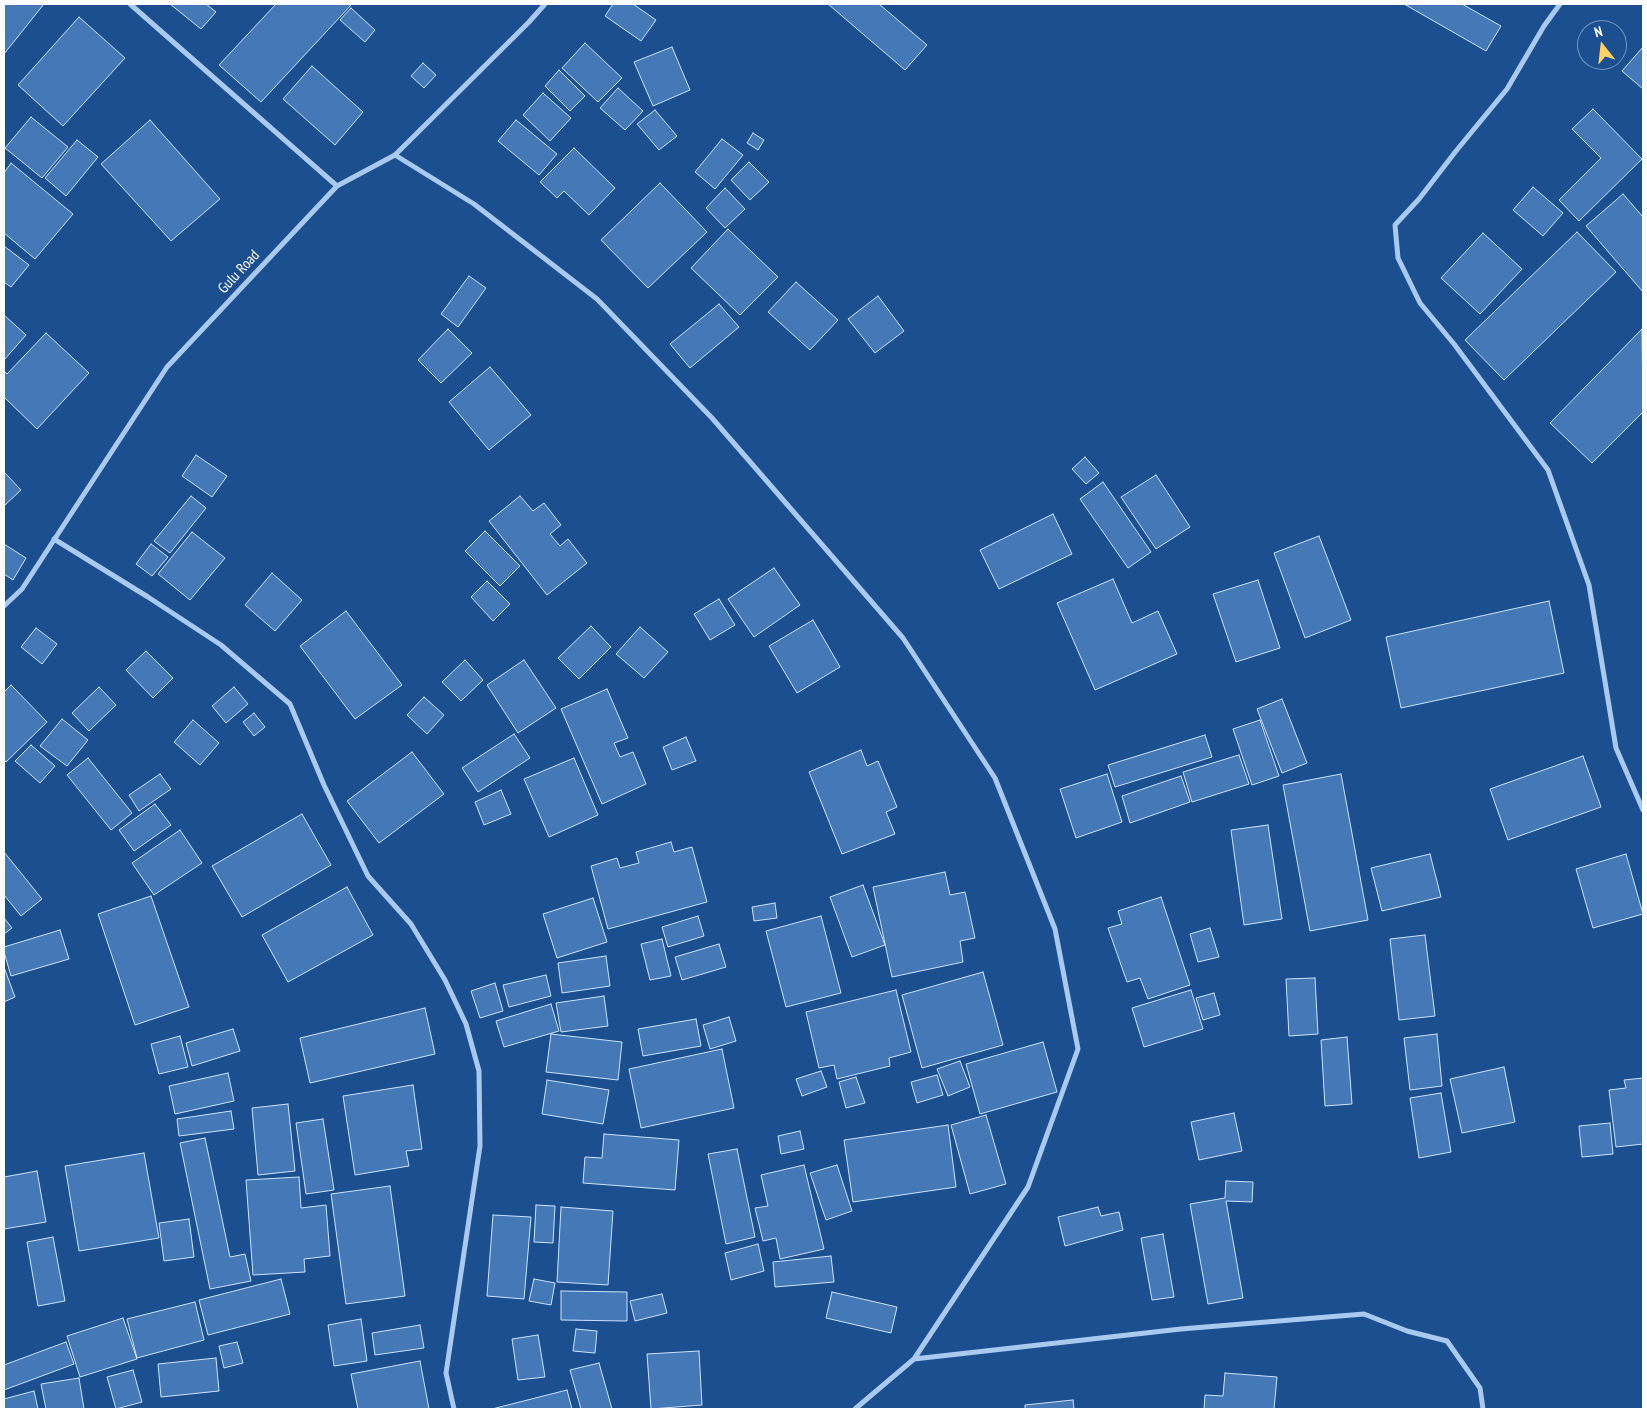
<!DOCTYPE html>
<html>
<head>
<meta charset="utf-8">
<style>
	body { margin:0 }
	#map { position:relative; width:1647px; height:1413px; overflow:hidden; background:#1b4f8f; font-family:"PT Sans Narrow",sans-serif }
	canvas { display:block }
	.frame { position:absolute; inset:0; border:5px solid #fff; pointer-events:none }
	.north { position:absolute; left:1577px; top:20px; width:50px; height:50px; box-sizing:border-box; background:#1b4f8f; border:1px solid #7695bc; border-radius:50%; rotate:344deg; font-size:14px; font-weight:700; line-height:20px; text-align:center; color:#fff }
	.north::after { content:''; display:block; margin:auto; width:18px; height:22px; background:#ffd166; clip-path:polygon(50% 0,100% 100%,50% 72%,0 100%) }
</style>
</head>
<body>
<div id="map">
<canvas width="1647" height="1413"></canvas>
<div class="frame"></div>
<div class="north">N</div>
</div>
<script>
const g = document.querySelector('canvas').getContext('2d');
g.lineJoin = 'round';
function fillPath(path, color) { g.fillStyle = color; g.fill(path, 'evenodd'); }
const poly = rows => new Path2D(rows.map(r => 'M' + r).join(''));
function stroke(path, color, width, dash) { g.strokeStyle = color; g.lineWidth = width; g.lineCap = dash ? 'butt' : 'round'; g.setLineDash(dash || []); g.stroke(path); }
function label(font, color, halo, rows, align = 'center') {
  g.font = font + ' "PT Sans Narrow",sans-serif'; g.lineWidth = 4; g.setLineDash([]); g.textBaseline = 'middle'; g.strokeStyle = halo; g.fillStyle = color; for (const [text, x, y, turn = 0] of rows) {
    g.save(); g.translate(x, y); g.rotate((+turn || 0) * Math.PI / 180); g.textAlign = isNaN(turn) ? turn : align; if (halo) g.strokeText(text, 0, 0); g.fillText(text, 0, 0); g.restore();
  }
}
const building = poly([
	[4,4,44,4,4,54,4,4],
	[170,4,206,4,216,12,201,29,170,4],
	[276,4,352,4,261,102,219,65,276,4],
	[613,4,633,4,656,20,641,41,605,16,613,4],
	[828,4,879,4,927,45,905,70,828,4],
	[1404,4,1462,4,1501,26,1486,51,1404,4],
	[351,8,375,30,365,42,340,20,351,8],
	[79,17,125,58,63,126,18,85,79,17],
	[585,43,622,78,598,102,562,68,585,43],
	[672,47,690,90,653,106,634,62,672,47],
	[1643,47,1643,89,1622,71,1643,47],
	[423,63,436,75,424,88,411,76,423,63],
	[312,66,363,112,335,145,283,99,312,66],
	[559,70,585,96,570,111,545,86,559,70],
	[618,88,643,111,625,130,600,108,618,88],
	[543,93,571,118,550,141,523,115,543,93],
	[1593,109,1642,159,1579,221,1559,200,1601,158,1572,129,1593,109],
	[655,110,677,136,659,150,637,124,655,110],
	[31,117,68,147,42,178,5,148,31,117],
	[150,120,220,199,171,241,101,164,150,120],
	[516,120,557,154,539,175,498,141,516,120],
	[753,133,764,140,758,150,747,143,753,133],
	[722,139,743,155,715,189,695,172,722,139],
	[77,140,98,157,66,196,45,178,77,140],
	[574,148,615,188,589,215,564,191,557,198,540,182,574,148],
	[749,162,769,182,750,200,731,180,749,162],
	[11,163,73,214,35,259,4,233,4,173,11,163],
	[660,183,707,232,648,288,601,240,660,183],
	[1533,187,1563,213,1543,236,1513,210,1533,187],
	[725,188,745,209,725,228,706,208,725,188],
	[1623,194,1643,217,1643,292,1586,226,1623,194],
	[728,229,778,277,740,315,691,268,728,229],
	[1577,232,1616,272,1504,380,1465,340,1577,232],
	[1483,233,1522,269,1480,314,1441,278,1483,233],
	[4,246,29,265,11,287,4,282,4,246],
	[469,276,486,288,458,327,441,314,469,276],
	[796,282,838,320,810,350,768,312,796,282],
	[878,296,904,331,875,353,848,319,878,296],
	[719,304,739,327,690,368,670,344,719,304],
	[4,315,26,335,4,360,4,315],
	[448,329,472,353,441,383,418,360,448,329],
	[1642,329,1643,412,1592,463,1550,423,1642,329],
	[46,333,89,373,37,429,4,397,4,371,7,374,46,333],
	[490,367,531,415,489,450,449,402,490,367],
	[196,455,227,476,212,497,182,476,196,455],
	[1085,457,1099,473,1086,484,1072,469,1085,457],
	[4,472,21,490,4,506,4,472],
	[1156,475,1190,527,1156,549,1121,497,1156,475],
	[1103,482,1151,552,1128,568,1080,499,1103,482],
	[191,496,206,508,170,553,154,541,191,496],
	[520,496,533,511,544,503,561,525,550,534,560,546,568,539,587,563,547,595,489,521,520,496],
	[1053,514,1072,554,999,589,980,550,1053,514],
	[485,531,520,566,500,586,465,551,485,531],
	[192,532,225,558,190,600,158,574,192,532],
	[1319,536,1351,620,1305,638,1274,553,1319,536],
	[4,544,26,558,13,580,4,574,4,544],
	[151,544,168,557,152,576,136,564,151,544],
	[774,568,800,605,754,637,728,599,774,568],
	[272,573,302,600,275,631,245,605,272,573],
	[1113,579,1132,623,1158,611,1177,654,1095,690,1057,603,1113,579],
	[1258,580,1280,648,1236,662,1213,594,1258,580],
	[487,581,510,604,493,621,471,597,487,581],
	[719,599,735,625,710,640,694,614,719,599],
	[1549,601,1564,673,1401,708,1386,637,1549,601],
	[346,611,402,685,355,719,300,646,346,611],
	[813,620,840,667,797,693,769,646,813,620],
	[591,626,611,647,579,679,558,658,591,626],
	[640,627,668,652,644,678,616,654,640,627],
	[36,628,57,644,42,664,21,647,36,628],
	[146,651,173,678,153,698,126,670,146,651],
	[465,660,483,680,461,701,442,682,465,660],
	[524,660,556,708,518,733,487,685,524,660],
	[11,685,47,722,6,762,4,759,4,692,11,685],
	[99,687,116,705,89,731,72,713,99,687],
	[234,687,248,704,226,723,212,706,234,687],
	[607,689,628,738,614,743,620,757,633,752,646,784,602,804,561,709,607,689],
	[424,697,444,715,427,734,407,715,424,697],
	[1282,699,1307,763,1282,773,1257,709,1282,699],
	[254,713,265,727,254,736,243,722,254,713],
	[62,719,88,740,67,766,40,746,62,719],
	[193,720,219,743,200,765,174,742,193,720],
	[1260,720,1279,776,1252,785,1233,729,1260,720],
	[514,734,530,758,478,792,462,768,514,734],
	[1205,735,1212,757,1115,787,1108,765,1205,735],
	[686,737,696,761,672,770,663,747,686,737],
	[31,745,55,766,40,783,15,761,31,745],
	[861,750,867,766,878,761,897,807,886,812,895,834,842,854,809,772,861,750],
	[412,752,444,794,379,843,347,801,412,752],
	[1239,755,1249,784,1192,802,1183,772,1239,755],
	[1583,756,1601,807,1508,840,1490,789,1583,756],
	[88,758,132,813,111,830,67,775,88,758],
	[574,758,598,815,549,837,524,779,574,758],
	[160,774,171,789,139,811,129,795,160,774],
	[1107,774,1122,822,1076,838,1060,789,1107,774],
	[1341,774,1368,920,1310,931,1283,785,1341,774],
	[1181,776,1190,802,1130,823,1122,796,1181,776],
	[501,790,511,814,484,825,475,802,501,790],
	[155,804,171,825,134,851,119,830,155,804],
	[302,814,331,865,242,917,212,866,302,814],
	[1268,825,1282,919,1244,925,1231,830,1268,825],
	[180,830,202,863,154,895,132,863,180,830],
	[671,842,674,852,692,847,707,902,608,929,591,866,617,858,620,868,639,863,636,852,671,842],
	[4,852,42,899,21,916,4,895,4,852],
	[1430,854,1441,897,1382,911,1371,868,1430,854],
	[1626,854,1643,914,1593,928,1576,869,1626,854],
	[945,872,950,895,965,892,975,938,960,941,963,962,892,977,873,887,945,872],
	[863,885,885,945,852,957,830,897,863,885],
	[347,887,373,935,288,982,262,935,347,887],
	[151,896,189,1007,135,1025,98,914,151,896],
	[1161,897,1190,985,1148,999,1140,978,1127,982,1108,928,1122,924,1118,911,1161,897],
	[593,898,607,942,557,958,543,914,593,898],
	[775,903,777,918,754,921,752,907,775,903],
	[698,916,704,936,668,947,662,927,698,916],
	[821,916,841,993,786,1007,766,931,821,916],
	[4,918,12,928,4,934,4,918],
	[1210,928,1219,957,1198,962,1190,934,1210,928],
	[60,930,69,959,11,976,4,952,4,947,60,930],
	[1425,935,1435,1016,1399,1020,1390,939,1425,935],
	[662,939,671,976,650,980,641,944,662,939],
	[719,944,726,967,682,980,675,957,719,944],
	[606,956,610,986,562,993,558,963,606,956],
	[4,967,15,997,4,1002,4,967],
	[983,972,1003,1045,922,1068,902,995,983,972],
	[546,975,551,996,509,1007,503,985,546,975],
	[1315,978,1318,1034,1289,1036,1286,979,1315,978],
	[495,983,503,1011,480,1018,471,991,495,983],
	[896,990,911,1052,889,1058,890,1066,837,1079,834,1065,819,1068,806,1012,896,990],
	[1191,990,1203,1029,1144,1047,1132,1008,1191,990],
	[1214,993,1220,1015,1203,1020,1196,998,1214,993],
	[604,996,608,1026,561,1032,556,1003,604,996],
	[551,1004,559,1031,504,1047,496,1021,551,1004],
	[425,1008,435,1054,310,1083,300,1038,425,1008],
	[729,1017,736,1041,710,1049,703,1025,729,1017],
	[696,1019,701,1046,643,1056,638,1029,696,1019],
	[233,1029,240,1051,192,1066,186,1043,233,1029],
	[551,1034,622,1042,618,1080,546,1072,551,1034],
	[1437,1034,1442,1086,1410,1090,1404,1038,1437,1034],
	[180,1036,188,1067,159,1074,151,1044,180,1036],
	[1347,1037,1352,1104,1325,1106,1321,1040,1347,1037],
	[1043,1042,1057,1092,980,1114,966,1064,1043,1042],
	[722,1049,734,1108,641,1128,629,1069,722,1049],
	[960,1061,970,1087,948,1096,937,1069,960,1061],
	[1504,1067,1515,1122,1462,1133,1450,1079,1504,1067],
	[821,1071,827,1087,802,1096,796,1079,821,1071],
	[228,1073,234,1101,175,1114,169,1086,228,1073],
	[937,1075,943,1095,917,1103,911,1082,937,1075],
	[856,1077,865,1103,846,1108,839,1082,856,1077],
	[1643,1078,1643,1144,1616,1147,1609,1090,1626,1088,1624,1080,1643,1078],
	[547,1080,609,1090,603,1124,542,1114,547,1080],
	[413,1085,422,1149,406,1151,409,1166,355,1175,343,1096,413,1085],
	[1441,1093,1451,1152,1419,1158,1410,1098,1441,1093],
	[288,1104,295,1171,258,1175,252,1108,288,1104],
	[231,1111,234,1129,179,1136,177,1119,231,1111],
	[1234,1113,1242,1151,1199,1160,1191,1122,1234,1113],
	[986,1115,1006,1184,970,1194,951,1125,986,1115],
	[323,1119,334,1190,306,1194,296,1123,323,1119],
	[1610,1123,1613,1154,1582,1157,1579,1126,1610,1123],
	[948,1125,956,1187,853,1202,844,1140,948,1125],
	[800,1131,804,1149,781,1154,778,1136,800,1131],
	[604,1134,679,1140,675,1190,583,1183,585,1157,602,1158,604,1134],
	[205,1138,230,1257,245,1254,251,1281,210,1289,180,1143,205,1138],
	[737,1149,755,1237,726,1244,708,1154,737,1149],
	[144,1153,159,1238,79,1251,65,1166,144,1153],
	[804,1165,824,1249,780,1259,776,1238,763,1241,755,1208,768,1206,761,1175,804,1165],
	[837,1165,852,1211,826,1220,810,1173,837,1165],
	[37,1171,46,1222,4,1229,4,1177,37,1171],
	[299,1177,301,1208,326,1205,330,1256,304,1259,305,1272,253,1275,246,1180,299,1177],
	[1226,1181,1253,1182,1252,1202,1226,1201,1243,1298,1208,1304,1190,1204,1225,1198,1226,1181],
	[390,1186,405,1296,346,1304,331,1194,390,1186],
	[536,1205,555,1206,553,1243,534,1242,536,1205],
	[561,1207,613,1211,608,1285,557,1282,561,1207],
	[1098,1207,1101,1216,1119,1212,1123,1230,1065,1246,1058,1217,1098,1207],
	[493,1215,531,1217,524,1299,487,1296,493,1215],
	[189,1219,194,1257,164,1261,159,1223,189,1219],
	[1163,1234,1174,1297,1152,1300,1141,1238,1163,1234],
	[53,1237,65,1301,38,1306,27,1242,53,1237],
	[758,1244,764,1271,731,1280,725,1253,758,1244],
	[831,1256,834,1282,775,1287,773,1262,831,1256],
	[281,1279,290,1314,208,1335,199,1300,281,1279],
	[534,1279,555,1283,551,1305,529,1301,534,1279],
	[561,1291,627,1292,627,1321,561,1320,561,1291],
	[832,1292,897,1307,891,1333,826,1318,832,1292],
	[662,1294,667,1313,635,1321,630,1301,662,1294],
	[195,1302,204,1340,137,1358,127,1319,195,1302],
	[123,1318,137,1359,80,1377,67,1336,123,1318],
	[361,1319,367,1361,334,1366,328,1325,361,1319],
	[420,1325,424,1348,375,1355,372,1333,420,1325],
	[576,1329,597,1331,595,1353,573,1351,576,1329],
	[538,1335,545,1377,518,1380,512,1339,538,1335],
	[66,1342,74,1364,4,1390,4,1365,66,1342],
	[237,1342,243,1363,224,1368,219,1346,237,1342],
	[699,1351,702,1405,651,1409,647,1354,699,1351],
	[216,1358,219,1391,161,1397,158,1364,216,1358],
	[420,1361,429,1409,358,1409,351,1374,420,1361],
	[599,1363,612,1409,581,1409,570,1370,599,1363],
	[133,1370,142,1402,116,1409,107,1377,133,1370],
	[1225,1373,1277,1377,1274,1409,1204,1409,1205,1395,1223,1396,1225,1373],
	[79,1378,84,1409,46,1409,41,1384,79,1378],
	[567,1390,572,1409,492,1409,567,1390],
	[34,1391,38,1409,4,1409,4,1399,34,1391],
	[1073,1400,1074,1409,1025,1409,1025,1405,1073,1400]
]);
fillPath(building, '#4478b7');
stroke(building, '#cfe3fa', 1);
stroke(poly([
	[130,4,337,186],
	[1560,4,1544,26,1507,89,1456,151,1419,199,1395,225,1398,258,1420,303,1454,344,1548,470,1589,585,1616,748,1643,810],
	[395,155,474,204,597,299,712,418,903,638,995,778,1055,929,1078,1049,1028,1187,914,1359,855,1409],
	[54,539,148,597,221,645,290,704,324,785,368,876,411,924,445,980,466,1024,479,1071,480,1146,446,1373,454,1409],
	[4,606,22,589,167,367,337,186,395,155,529,22,545,4],
	[914,1359,1181,1329,1364,1314,1407,1331,1447,1341,1480,1388,1483,1409]
]), '#a9c9ee', 5);
label('15px', '#fff', '#1b4f8f', [
	["Gulu Road",239,272,-47]
]);
</script>
</body>
</html>
